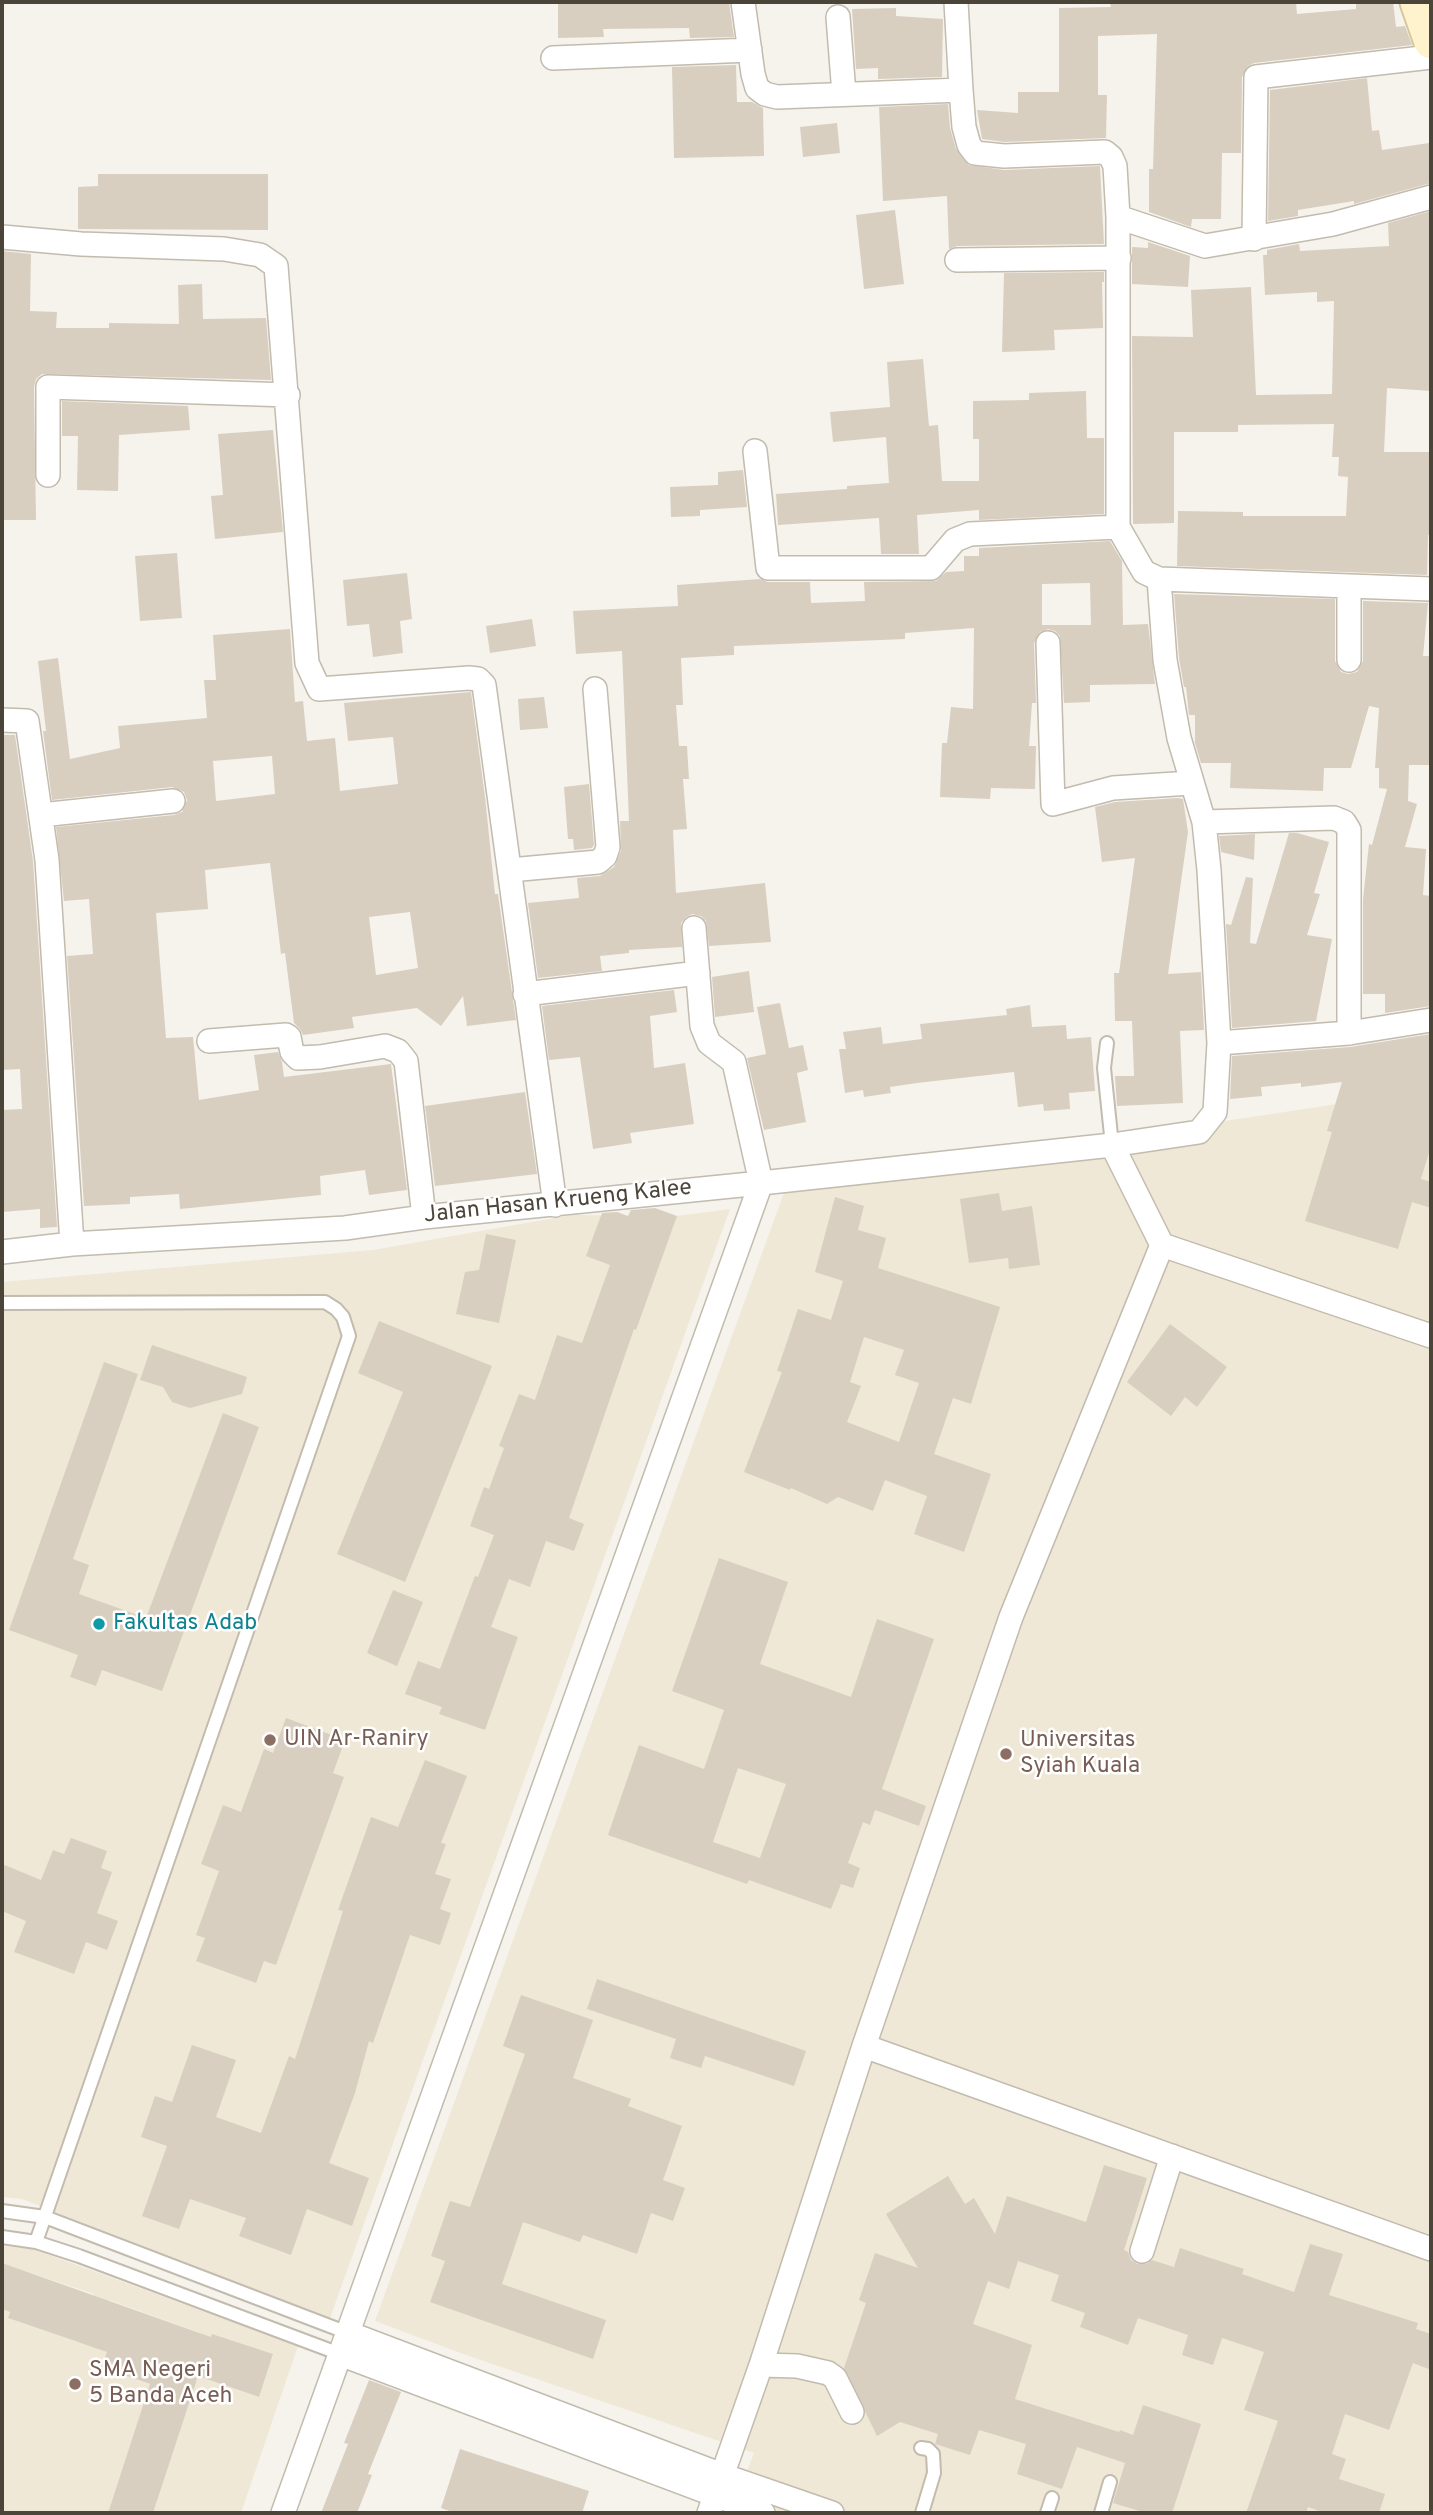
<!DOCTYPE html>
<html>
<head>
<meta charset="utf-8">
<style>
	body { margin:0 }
	#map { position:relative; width:1433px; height:2515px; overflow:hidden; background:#f6f3ec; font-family:Overpass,sans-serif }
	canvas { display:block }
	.frame { position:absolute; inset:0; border:4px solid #4b4439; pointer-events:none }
</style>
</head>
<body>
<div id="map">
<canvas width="1433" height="2515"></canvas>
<div class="frame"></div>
</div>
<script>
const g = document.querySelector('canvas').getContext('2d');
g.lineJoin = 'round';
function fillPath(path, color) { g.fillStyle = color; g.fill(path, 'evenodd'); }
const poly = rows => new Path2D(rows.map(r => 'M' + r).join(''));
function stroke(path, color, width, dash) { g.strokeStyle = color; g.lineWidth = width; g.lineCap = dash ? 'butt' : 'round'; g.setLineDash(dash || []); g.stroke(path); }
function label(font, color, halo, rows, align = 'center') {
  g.font = font + ' Overpass,sans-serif'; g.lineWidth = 5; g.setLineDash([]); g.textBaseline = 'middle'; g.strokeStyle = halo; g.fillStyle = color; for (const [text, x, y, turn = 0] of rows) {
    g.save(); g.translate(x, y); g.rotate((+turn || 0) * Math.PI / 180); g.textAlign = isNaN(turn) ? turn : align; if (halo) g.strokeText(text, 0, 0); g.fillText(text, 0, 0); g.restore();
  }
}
fillPath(poly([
	[1431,1090,1431,2513,731,2513,754,2453,466,2355,375,2321,786,1187],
	[730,1209,330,2318,22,2199,2,2197,2,1282,373,1250,572,1215,677,1216],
	[2,2246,33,2249,298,2346,241,2513,153,2513,188,2405,148,2392,108,2513,2,2513,2,2309,9,2311,23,2271,2,2263],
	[25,2271,94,2294,77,2342,8,2318],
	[109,2300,201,2333,179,2395,102,2367,115,2328,101,2323],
	[212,2334,273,2355,258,2397,198,2375]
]), '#efe8d6');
fillPath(poly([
	[558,2,729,2,734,37,690,38,689,28,603,29,604,37,558,38],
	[1182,2,1296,2,1297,14,1356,9,1356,2,1393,2,1396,27,1405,26,1412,45,1254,63,1248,66,1242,77,1241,153,1222,153,1221,219,1192,219,1191,227,1149,212,1149,169,1153,169,1157,34,1098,36,1098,95,1107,95,1106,138,1004,142,982,139,977,110,1018,113,1018,92,1059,92,1059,8,1111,7,1110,4],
	[896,8,896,16,943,19,942,77,878,79,878,68,856,69,852,9],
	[736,65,737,102,752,102,763,108,764,156,674,158,672,67],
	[1367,78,1372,131,1379,130,1382,150,1429,143,1431,183,1354,204,1354,201,1298,210,1298,216,1268,221,1270,90],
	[948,104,950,128,956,149,969,165,1004,170,1100,166,1104,244,957,246,949,249,947,196,883,201,879,107],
	[837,123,840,153,803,157,800,127],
	[98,174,268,174,268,230,78,229,78,187,98,186],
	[895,210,904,284,864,289,856,215],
	[1431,211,1431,391,1387,388,1384,452,1431,452,1431,535,1428,535,1427,575,1177,566,1178,511,1243,512,1243,516,1346,516,1348,477,1338,476,1339,457,1332,457,1334,424,1238,425,1238,432,1174,432,1174,523,1133,524,1132,336,1193,337,1191,290,1251,287,1256,395,1332,394,1334,301,1317,302,1317,292,1265,295,1263,255,1267,255,1267,250,1299,244,1300,251,1389,246,1388,223],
	[1148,242,1190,256,1188,287,1132,284,1132,247,1148,248],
	[2,251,31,254,30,311,57,312,56,328,109,328,109,323,179,324,178,285,202,284,203,319,266,318,271,380,42,374,36,379,34,387,36,520,2,520],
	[1104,272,1104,282,1102,282,1103,328,1054,330,1055,350,1002,352,1004,273],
	[923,359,929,426,938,425,942,481,979,481,979,439,973,439,973,401,1029,400,1029,393,1086,391,1087,438,1104,438,1104,514,979,520,979,510,917,515,919,554,881,554,879,518,778,525,776,494,847,489,847,486,889,483,886,437,833,442,830,412,890,407,887,362],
	[62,401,188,406,190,430,119,435,118,491,77,490,78,436,62,436],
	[273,430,283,532,215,539,211,496,223,495,218,434],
	[743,470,747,507,700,510,700,516,671,517,670,487,718,485,718,472],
	[1110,541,1122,561,1123,625,1148,624,1155,684,1090,685,1090,702,1064,703,1060,636,1055,631,1048,629,1040,632,1034,643,1036,703,1032,703,1029,746,1036,746,1035,789,991,788,990,799,940,797,942,743,947,743,951,707,973,709,974,628,905,633,905,639,734,646,734,655,681,658,683,705,676,705,679,746,687,746,689,779,683,779,687,829,673,830,676,893,765,883,771,942,709,946,706,921,701,916,692,914,686,917,681,923,682,947,629,950,629,953,600,956,602,971,538,978,528,903,579,898,577,878,600,876,614,867,621,851,620,821,629,821,622,651,576,654,573,611,678,606,677,585,760,579,768,582,810,582,811,603,865,601,864,582,936,581,946,572,964,571,964,556,979,556,979,548],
	[1090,583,1091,625,1042,625,1042,584],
	[177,553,182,618,140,621,135,556],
	[407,573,412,619,400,621,403,653,373,657,369,624,347,626,343,580],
	[1174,594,1335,599,1335,661,1341,672,1348,674,1357,672,1363,661,1363,601,1428,603,1423,656,1431,656,1431,765,1409,765,1408,801,1417,804,1405,847,1426,849,1423,895,1431,896,1429,966,1431,966,1431,1006,1385,1013,1385,994,1363,994,1363,899,1369,844,1372,845,1387,789,1379,788,1379,768,1375,768,1379,708,1369,706,1351,768,1324,768,1323,791,1230,788,1231,763,1201,763,1195,743,1195,715,1189,715,1186,687,1184,687,1179,658],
	[532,619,536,646,490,653,486,626],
	[290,629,295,702,303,701,307,741,335,738,340,791,398,784,393,737,348,741,344,703,471,692,485,797,495,894,498,894,516,1020,467,1026,463,996,441,1026,417,1008,352,1017,354,1028,303,1035,300,1029,294,1023,285,953,281,954,270,863,205,870,208,909,156,913,166,1038,193,1037,199,1100,259,1090,254,1055,278,1052,282,1062,284,1077,391,1064,407,1190,369,1195,365,1170,320,1176,321,1195,180,1209,179,1194,130,1197,130,1204,84,1206,67,956,93,954,89,899,64,901,56,827,174,815,182,812,187,800,184,792,172,787,52,800,43,731,46,731,38,661,58,658,70,759,120,748,118,726,207,718,204,680,216,680,213,635],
	[272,756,275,794,216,801,213,761],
	[410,912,418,968,376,975,369,917],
	[544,697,548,728,520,730,518,699],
	[2,735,15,735,33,861,57,1227,40,1228,40,1209,2,1212,2,1110,22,1109,20,1069,2,1070],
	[589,784,594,845,592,848,574,850,573,839,568,839,564,787],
	[1178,798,1183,799,1188,832,1168,974,1201,972,1204,1030,1180,1031,1183,1103,1117,1106,1115,1076,1134,1076,1132,1021,1115,1021,1114,973,1119,973,1135,858,1102,862,1095,807,1115,802],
	[1289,833,1297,833,1329,842,1314,893,1320,894,1307,935,1332,939,1316,1021,1232,1028,1226,924,1231,925,1246,877,1253,878,1250,943,1256,944],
	[1255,834,1254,860,1221,852,1219,836],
	[749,971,754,1012,715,1017,712,977],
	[674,990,677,1012,650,1016,654,1068,685,1063,694,1124,630,1133,632,1143,593,1149,580,1057,549,1060,542,1006],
	[780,1003,789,1048,803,1045,808,1070,797,1073,806,1122,764,1130,747,1058,766,1054,757,1007],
	[1030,1005,1032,1027,1066,1025,1067,1039,1091,1037,1095,1091,1069,1093,1070,1109,1044,1111,1043,1104,1018,1107,1014,1072,917,1083,890,1087,891,1093,864,1097,863,1090,845,1093,839,1049,846,1049,843,1032,881,1027,883,1044,922,1039,920,1024,1007,1015,1006,1009],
	[1431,1034,1431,1146,1421,1179,1431,1182,1431,1208,1412,1202,1398,1249,1305,1221,1332,1132,1327,1131,1342,1082,1301,1087,1301,1083,1261,1087,1262,1096,1230,1099,1232,1056,1350,1047],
	[525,1092,537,1174,435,1186,425,1106],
	[999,1193,1002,1211,1032,1206,1040,1265,1009,1269,1008,1258,969,1263,960,1199],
	[835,1197,864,1206,858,1230,886,1238,878,1268,1000,1307,971,1404,953,1398,934,1454,991,1474,964,1552,914,1534,927,1496,885,1480,873,1511,838,1497,827,1504,791,1488,790,1490,744,1472,782,1372,777,1371,798,1309,831,1320,843,1281,815,1272],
	[864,1337,904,1350,895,1375,919,1383,899,1442,847,1422,861,1386,850,1382],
	[655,1208,677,1216,636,1330,634,1329,569,1518,584,1524,574,1551,546,1541,530,1587,509,1579,491,1627,518,1637,485,1730,439,1714,442,1707,405,1694,418,1661,440,1669,475,1576,478,1577,494,1535,470,1526,484,1487,489,1489,504,1448,499,1446,519,1394,535,1400,557,1335,582,1343,610,1265,586,1256,602,1213,617,1212,628,1216,631,1210],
	[486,1234,516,1240,499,1323,456,1314,465,1272,479,1270],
	[379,1321,492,1366,405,1582,337,1554,403,1392,358,1373],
	[1170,1324,1227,1367,1197,1407,1185,1397,1171,1416,1127,1382],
	[152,1345,247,1377,242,1394,190,1408,172,1402,163,1387,140,1380],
	[104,1362,138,1374,73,1559,89,1565,79,1594,146,1618,223,1413,259,1427,162,1691,102,1670,96,1686,70,1677,78,1655,9,1630],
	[719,1558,788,1582,760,1664,851,1697,877,1619,934,1639,882,1789,926,1806,919,1826,875,1810,870,1825,863,1822,848,1863,860,1868,853,1888,841,1884,831,1909,749,1880,747,1884,608,1835,639,1745,704,1769,724,1710,672,1691],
	[738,1768,786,1784,760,1858,713,1842],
	[393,1590,423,1602,397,1666,367,1653],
	[286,1718,345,1740,333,1773,344,1777,276,1965,264,1961,256,1983,196,1961,205,1938,196,1935,219,1871,201,1864,223,1805,241,1812,264,1749,273,1753],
	[425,1760,467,1776,441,1843,446,1844,435,1874,451,1879,440,1909,451,1913,440,1945,410,1935,373,2043,369,2041,355,2093,329,2163,369,2178,352,2226,307,2209,291,2255,239,2236,246,2218,190,2199,179,2229,142,2216,167,2146,141,2137,155,2096,172,2102,192,2045,236,2060,216,2117,261,2133,289,2056,295,2059,343,1911,338,1910,371,1817,398,1827],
	[71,1838,107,1851,101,1868,112,1872,97,1913,118,1921,107,1950,86,1942,74,1974,14,1952,26,1921,2,1911,2,1864,41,1880,53,1850,64,1854],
	[597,1979,806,2051,794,2086,705,2056,701,2068,670,2058,676,2039,587,2009],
	[521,1995,593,2020,573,2078,631,2099,628,2106,682,2126,663,2180,685,2188,673,2221,651,2213,637,2254,583,2235,580,2242,523,2222,502,2284,606,2320,593,2359,430,2302,445,2261,431,2256,450,2201,470,2207,525,2054,503,2046],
	[1104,2165,1147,2178,1124,2250,1128,2252,1131,2260,1137,2264,1146,2264,1152,2260,1174,2267,1180,2248,1244,2269,1242,2274,1294,2292,1310,2244,1343,2254,1329,2295,1418,2323,1416,2329,1431,2334,1431,2370,1413,2363,1389,2430,1345,2414,1332,2454,1346,2459,1339,2479,1385,2494,1379,2513,1325,2513,1308,2507,1306,2513,1246,2513,1278,2421,1244,2410,1264,2352,1222,2338,1213,2365,1182,2355,1188,2335,1138,2318,1128,2345,1080,2327,1085,2313,1051,2301,1059,2275,1018,2261,1009,2289,988,2281,973,2324,1032,2345,1015,2399,1119,2432,1120,2430,1133,2435,1143,2405,1201,2424,1172,2513,1146,2513,1113,2503,1125,2463,1077,2447,1062,2489,1017,2474,1026,2444,979,2430,970,2455,935,2444,938,2434,900,2422,877,2436,844,2368,866,2303,859,2300,875,2253,918,2268,886,2214,948,2176,965,2204,974,2198,995,2234,1007,2196,1086,2222],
	[2,2263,211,2337,212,2334,273,2354,259,2397,198,2376,153,2513,108,2513,150,2384,101,2367,107,2352,8,2318,10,2312,2,2309],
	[369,2380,401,2392,368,2474,372,2475,357,2513,321,2513,348,2444,344,2443],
	[460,2449,589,2491,582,2513,455,2513,441,2508]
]), '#d8cfc1');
const lane = poly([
	[1107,1043,1104,1068,1112,1145],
	[2,1303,325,1302,336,1309,343,1317,349,1336,36,2242],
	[2,2211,45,2217,348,2333],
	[2,2237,36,2242,79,2256,340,2354],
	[921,2448,928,2449,933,2454,934,2473,922,2513],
	[1047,2513,1052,2498],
	[1101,2513,1110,2482]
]);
const street = poly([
	[743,2,753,74,757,88,765,94,777,97,961,90],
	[956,2,961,90,964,127,969,145,975,153,1004,156,1105,152,1111,157,1115,166,1118,217],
	[838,17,844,94],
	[553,58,750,50],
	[2,237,81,244,224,249,260,255,276,266,307,663,319,689,469,678,478,679,484,685,555,1205],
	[1254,239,1256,77,1431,57],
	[957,260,1119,258],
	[755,451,768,568,931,568,955,540,970,534,1118,527,1118,217,1205,246,1333,224,1431,197],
	[48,475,48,387,288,395],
	[1118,527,1144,572,1159,579,1431,589],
	[1349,587,1349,660],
	[1048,643,1053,804,1113,788,1191,783],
	[2,720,27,721,47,860,72,1244],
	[41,815,173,801],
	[1204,822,1334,818,1344,822,1349,830,1349,1033],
	[510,870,598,862,605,856,608,847,595,689],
	[525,994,698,973],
	[209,1041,286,1035,289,1037,292,1052,298,1058,320,1057,385,1046,398,1051,406,1061,424,1217],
	[1219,1043,1349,1033,1431,1020],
	[1112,1145,1162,1245,1431,1336],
	[2,1252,72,1244,345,1228,424,1217,761,1183,1112,1145,1199,1132,1215,1112,1219,1043,1209,870,1204,822,1179,738,1165,660,1159,579],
	[864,2046,1431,2249],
	[1142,2251,1172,2156],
	[348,2333,722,2475,832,2513],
	[340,2354,763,2513],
	[761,2365,797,2366,828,2373,835,2378,852,2412],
	[283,2513,761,1183,734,1062,709,1043,702,1026,694,928],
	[709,2513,761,2365,864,2046,1011,1617,1162,1245]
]);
const secondary = poly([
	[1417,2,1431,42]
]);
stroke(lane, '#c2bbae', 16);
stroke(street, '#c2bbae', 26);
stroke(secondary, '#d6c79b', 37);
stroke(lane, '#fff', 12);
stroke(street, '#fff', 23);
stroke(secondary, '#fff3cd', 33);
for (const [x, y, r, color] of [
	[99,1624,7,"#0f9aa8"],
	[270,1740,7,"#8d6e63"],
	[1006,1754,7,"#8d6e63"],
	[75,2384,7,"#8d6e63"]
]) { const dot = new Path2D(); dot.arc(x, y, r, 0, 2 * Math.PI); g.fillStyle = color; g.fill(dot); stroke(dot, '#fff', 2.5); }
label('23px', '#4b4439', '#fff', [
	["Jalan Hasan Krueng Kalee",558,1203,-6]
]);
label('23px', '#0d838f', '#fff', [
	["Fakultas Adab",113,1624]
], 'left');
label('23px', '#785e54', '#fff', [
	["UIN Ar-Raniry",284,1740],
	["Universitas",1020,1741],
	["Syiah Kuala",1020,1767],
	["SMA Negeri",89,2371],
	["5 Banda Aceh",89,2397]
], 'left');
</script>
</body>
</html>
